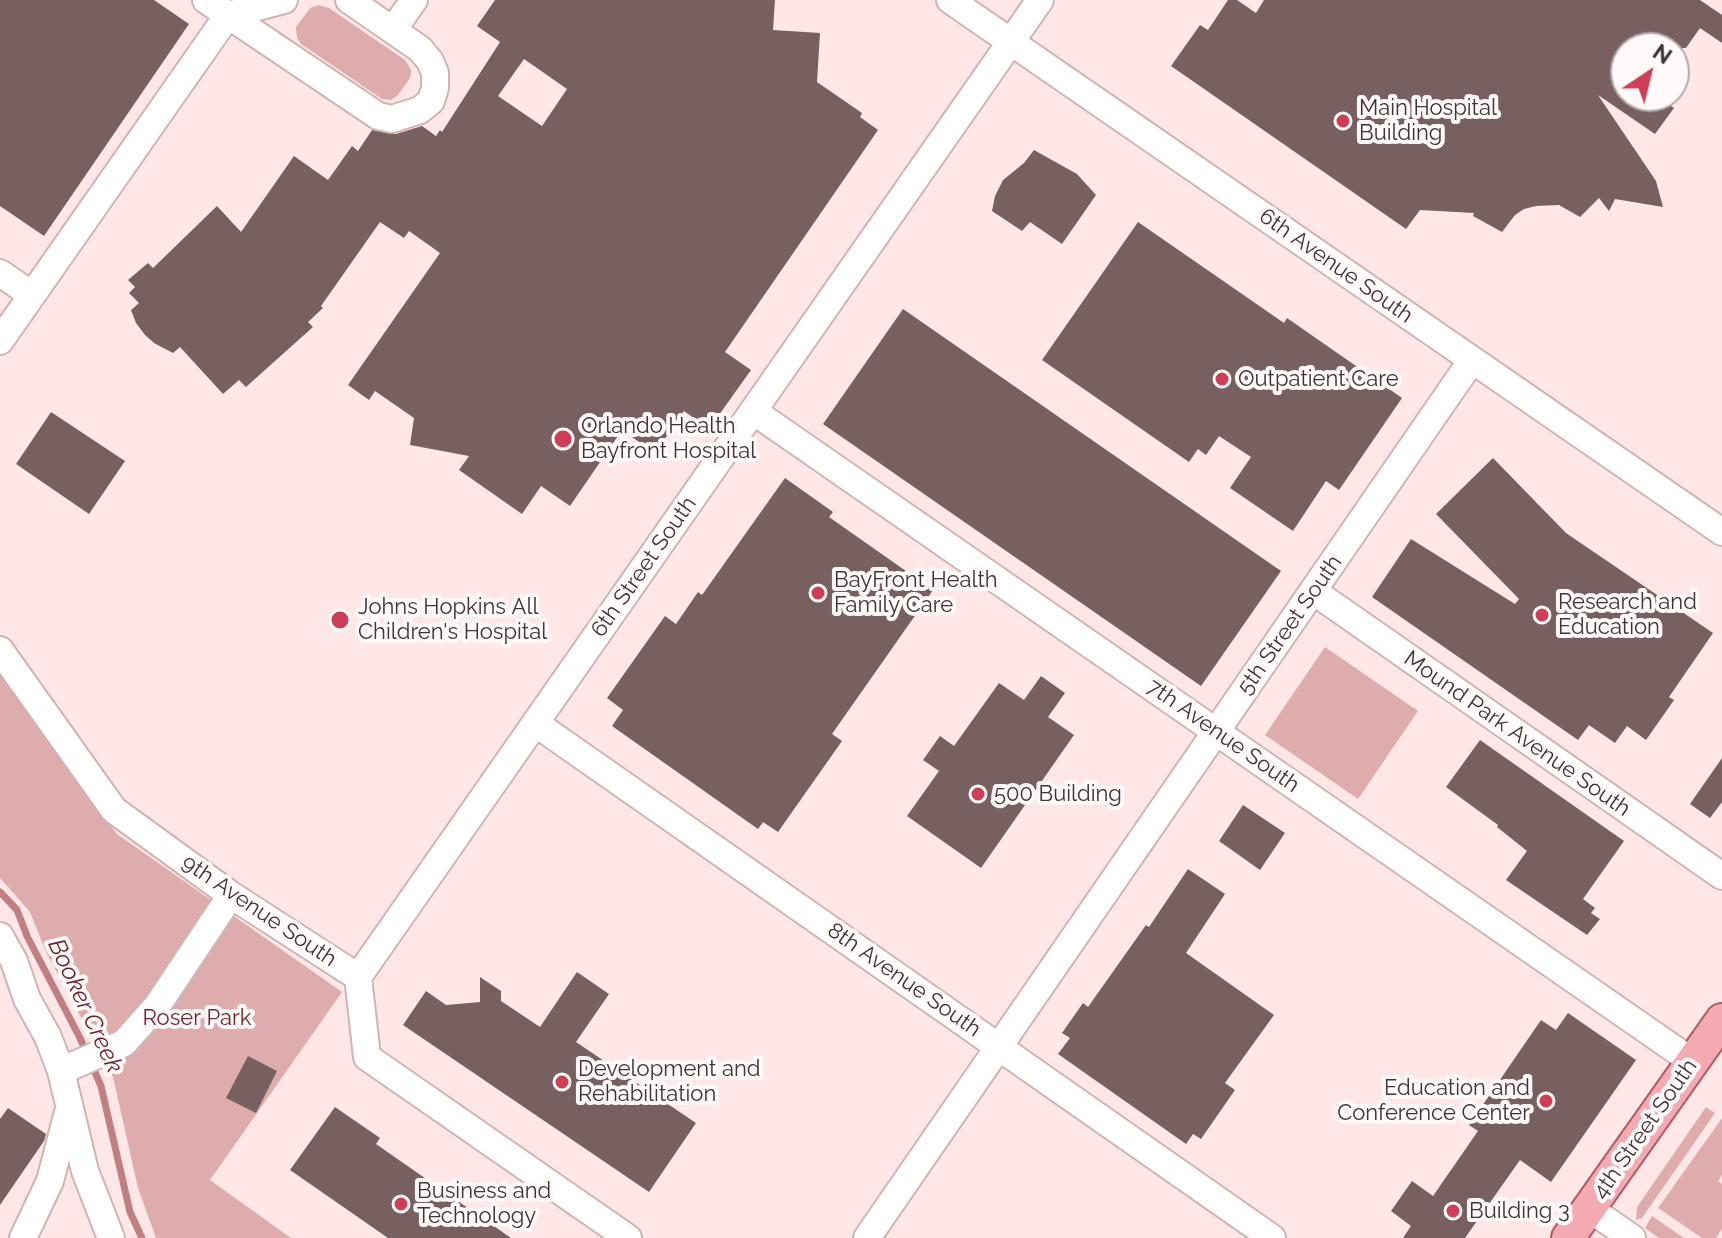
<!DOCTYPE html>
<html>
<head>
<meta charset="utf-8">
<style>
	body { margin:0 }
	#map { position:relative; width:1722px; height:1238px; overflow:hidden; background:#ffe7e7; font-family:Raleway,sans-serif }
	canvas { display:block }
	.north { position:absolute; left:1610px; top:32px; width:80px; height:80px; box-sizing:border-box; background:#fff9f9; border:2px solid #b3aaab; border-radius:50%; rotate:35deg; font-size:22px; font-weight:700; line-height:32px; text-align:center; color:#403435 }
	.north::after { content:''; display:block; margin:auto; width:28px; height:36px; background:#cf3e56; clip-path:polygon(50% 0,100% 100%,50% 72%,0 100%) }
</style>
</head>
<body>
<div id="map">
<canvas width="1722" height="1238"></canvas>
<div class="north">N</div>
</div>
<script>
const g = document.querySelector('canvas').getContext('2d');
g.lineJoin = 'round';
function fillPath(path, color) { g.fillStyle = color; g.fill(path, 'evenodd'); }
const poly = rows => new Path2D(rows.map(r => 'M' + r).join(''));
function stroke(path, color, width, dash) { g.strokeStyle = color; g.lineWidth = width; g.lineCap = dash ? 'butt' : 'round'; g.setLineDash(dash || []); g.stroke(path); }
function label(font, color, halo, rows, align = 'center') {
  g.font = font + ' Raleway,sans-serif'; g.lineWidth = 8; g.setLineDash([]); g.textBaseline = 'middle'; g.strokeStyle = halo; g.fillStyle = color; for (const [text, x, y, turn = 0] of rows) {
    g.save(); g.translate(x, y); g.rotate((+turn || 0) * Math.PI / 180); g.textAlign = isNaN(turn) ? turn : align; if (halo) g.strokeText(text, 0, 0); g.fillText(text, 0, 0); g.restore();
  }
}
fillPath(poly([
	[319,5,329,8,405,60,411,70,410,78,398,95,391,100,382,99,301,44,297,38,296,27,310,8],
	[1325,647,1418,711,1358,799,1265,735],
	[0,674,117,834,342,992,210,1180,291,1238,156,1238,138,1188,113,1077,46,952,30,912,0,878],
	[1706,1107,1715,1113,1642,1218,1636,1220,1637,1207],
	[1722,1118,1722,1175,1718,1181,1722,1184,1722,1229,1716,1238,1702,1238,1658,1208],
	[1652,1216,1684,1238,1659,1238,1645,1228]
]), '#dfacae');
stroke(poly([
	[0,892,17,910,27,936,80,1038,101,1086,130,1212,142,1238]
]), '#c17f83', 7);
fillPath(poly([
	[0,0,154,0,189,24,44,236,0,206],
	[495,0,775,0,773,30,820,33,817,82,862,113,860,117,878,130,725,352,751,370,709,429,684,411,655,453,622,430,570,506,541,486,522,514,459,470,469,456,410,445,414,418,375,391,369,400,348,385,440,253,409,231,404,238,380,222,321,306,323,308,308,322,313,327,246,387,239,380,223,394,180,347,173,353,154,343,145,335,136,323,131,310,139,303,129,293,135,287,128,280,148,263,153,268,217,206,241,232,294,156,328,180,352,146,358,151,372,130,396,134,422,126,436,136,440,130,442,132,500,42,477,26],
	[524,59,567,89,542,126,498,96],
	[1228,0,1237,0,1256,13,1264,0,1700,0,1722,15,1722,43,1700,28,1686,48,1626,48,1626,96,1657,96,1674,108,1655,134,1598,95,1656,181,1663,207,1615,199,1609,211,1599,198,1580,217,1559,205,1536,206,1524,209,1515,215,1502,232,1473,216,1474,213,1420,210,1406,229,1171,66,1200,25,1208,30],
	[1034,150,1077,174,1096,195,1062,244,1030,222,1022,231,992,211,995,196,1003,180,1024,163],
	[1138,222,1284,323,1287,318,1402,398,1339,490,1326,481,1293,531,1230,488,1251,457,1219,436,1206,455,1198,449,1189,462,1042,360],
	[903,309,1281,571,1201,686,823,424],
	[51,412,125,461,89,514,16,464],
	[1493,458,1566,533,1713,633,1669,697,1674,700,1646,740,1627,726,1615,743,1589,725,1578,740,1372,597,1411,539,1515,604,1519,599,1436,514],
	[785,478,833,512,829,517,933,590,832,734,842,741,778,832,763,822,758,829,612,726,623,710,607,698,665,616,676,624,698,592,702,595],
	[1041,676,1065,693,1048,717,1074,735,981,868,907,816,939,771,923,760,940,736,954,746,999,683,1024,700],
	[1480,740,1624,841,1583,899,1595,908,1591,913,1600,919,1587,935,1506,880,1527,851,1497,827,1498,825,1446,787],
	[1722,758,1722,802,1710,818,1690,804],
	[1243,805,1285,833,1260,870,1219,841],
	[1188,869,1225,894,1186,953,1274,1015,1225,1083,1235,1090,1201,1139,1193,1134,1186,1144,1058,1054,1070,1038,1062,1033,1083,1003,1088,1007,1146,925,1149,927],
	[577,972,609,994,576,1042,696,1123,649,1192,403,1025,426,991,446,1005,480,1002,480,977,501,991,501,1001,540,1027],
	[1568,1013,1636,1060,1551,1182,1520,1160,1465,1238,1403,1238,1411,1226,1391,1211,1412,1181,1433,1196,1478,1131,1469,1125,1541,1020,1556,1030],
	[248,1056,277,1071,256,1113,226,1098],
	[335,1107,380,1138,376,1144,511,1238,388,1238,290,1170],
	[8,1108,46,1134,44,1141,0,1205,0,1119]
]), '#785f60');
const minor = poly([
	[284,0,228,15,378,116,392,119,420,110,431,101,435,88,435,73,430,61,420,49,349,0],
	[950,0,1722,532],
	[393,30,414,0],
	[0,273,32,295],
	[0,341,228,15,206,0],
	[753,411,1693,1062],
	[1313,591,1722,876],
	[0,650,114,810,231,895,358,977],
	[535,723,1272,1238],
	[0,936,14,961,27,999,48,1037,61,1071,85,1171,111,1238],
	[358,977,1040,0],
	[358,977,367,1057,628,1238],
	[61,1071,124,1043,157,1006,231,895],
	[1590,1209,1632,1238],
	[23,1238,50,1181,68,1112],
	[867,1238,1472,360]
]);
const major = poly([
	[1568,1238,1722,1020]
]);
stroke(minor, '#d0b3b4', 30);
stroke(major, '#b05c64', 36);
stroke(minor, '#fff', 26);
stroke(major, '#f4aab2', 32);
for (const [x, y, r, color] of [
	[1343,121,8,"#cf3e56"],
	[1222,379,8,"#cf3e56"],
	[563,439,10,"#cf3e56"],
	[818,593,8,"#cf3e56"],
	[1542,615,8,"#cf3e56"],
	[340,620,10,"#cf3e56"],
	[978,794,8,"#cf3e56"],
	[562,1082,8,"#cf3e56"],
	[1546,1101,8,"#cf3e56"],
	[401,1204,8,"#cf3e56"],
	[1453,1211,8,"#cf3e56"]
]) { const dot = new Path2D(); dot.arc(x, y, r, 0, 2 * Math.PI); g.fillStyle = color; g.fill(dot); stroke(dot, '#fff9f9', 3); }
label('22px', '#403435', '#fff9f9', [
	["Main Hospital",1359,108],
	["Building",1359,133],
	["Outpatient Care",1238,379],
	["Orlando Health",581,426],
	["Bayfront Hospital",581,451],
	["BayFront Health",834,580],
	["Family Care",834,605],
	["Research and",1558,602],
	["Education",1558,627],
	["Johns Hopkins All",358,607],
	["Children's Hospital",358,632],
	["500 Building",994,794],
	["Development and",578,1069],
	["Rehabilitation",578,1094],
	["Education and",1530,1088,"right"],
	["Conference Center",1530,1113,"right"],
	["Business and",417,1191],
	["Technology",417,1216],
	["Building 3",1469,1211]
], 'left');
label('22px', '#403435', '#fff9f9', [
	["6th Avenue South",1336,266,35],
	["6th Street South",644,567,-55],
	["5th Street South",1290,625,-55],
	["Mound Park Avenue South",1517,734,35],
	["7th Avenue South",1223,736,35],
	["9th Avenue South",259,911,34],
	["8th Avenue South",904,980,35],
	["4th Street South",1645,1129,-55]
]);
label('22px', '#762632', '#fff9f9', [
	["Roser Park",197,1018]
]);
label('italic 24px', '#6e1f2b', '#fff9f9', [
	["Booker Creek",85,1006,65]
]);
</script>
</body>
</html>
